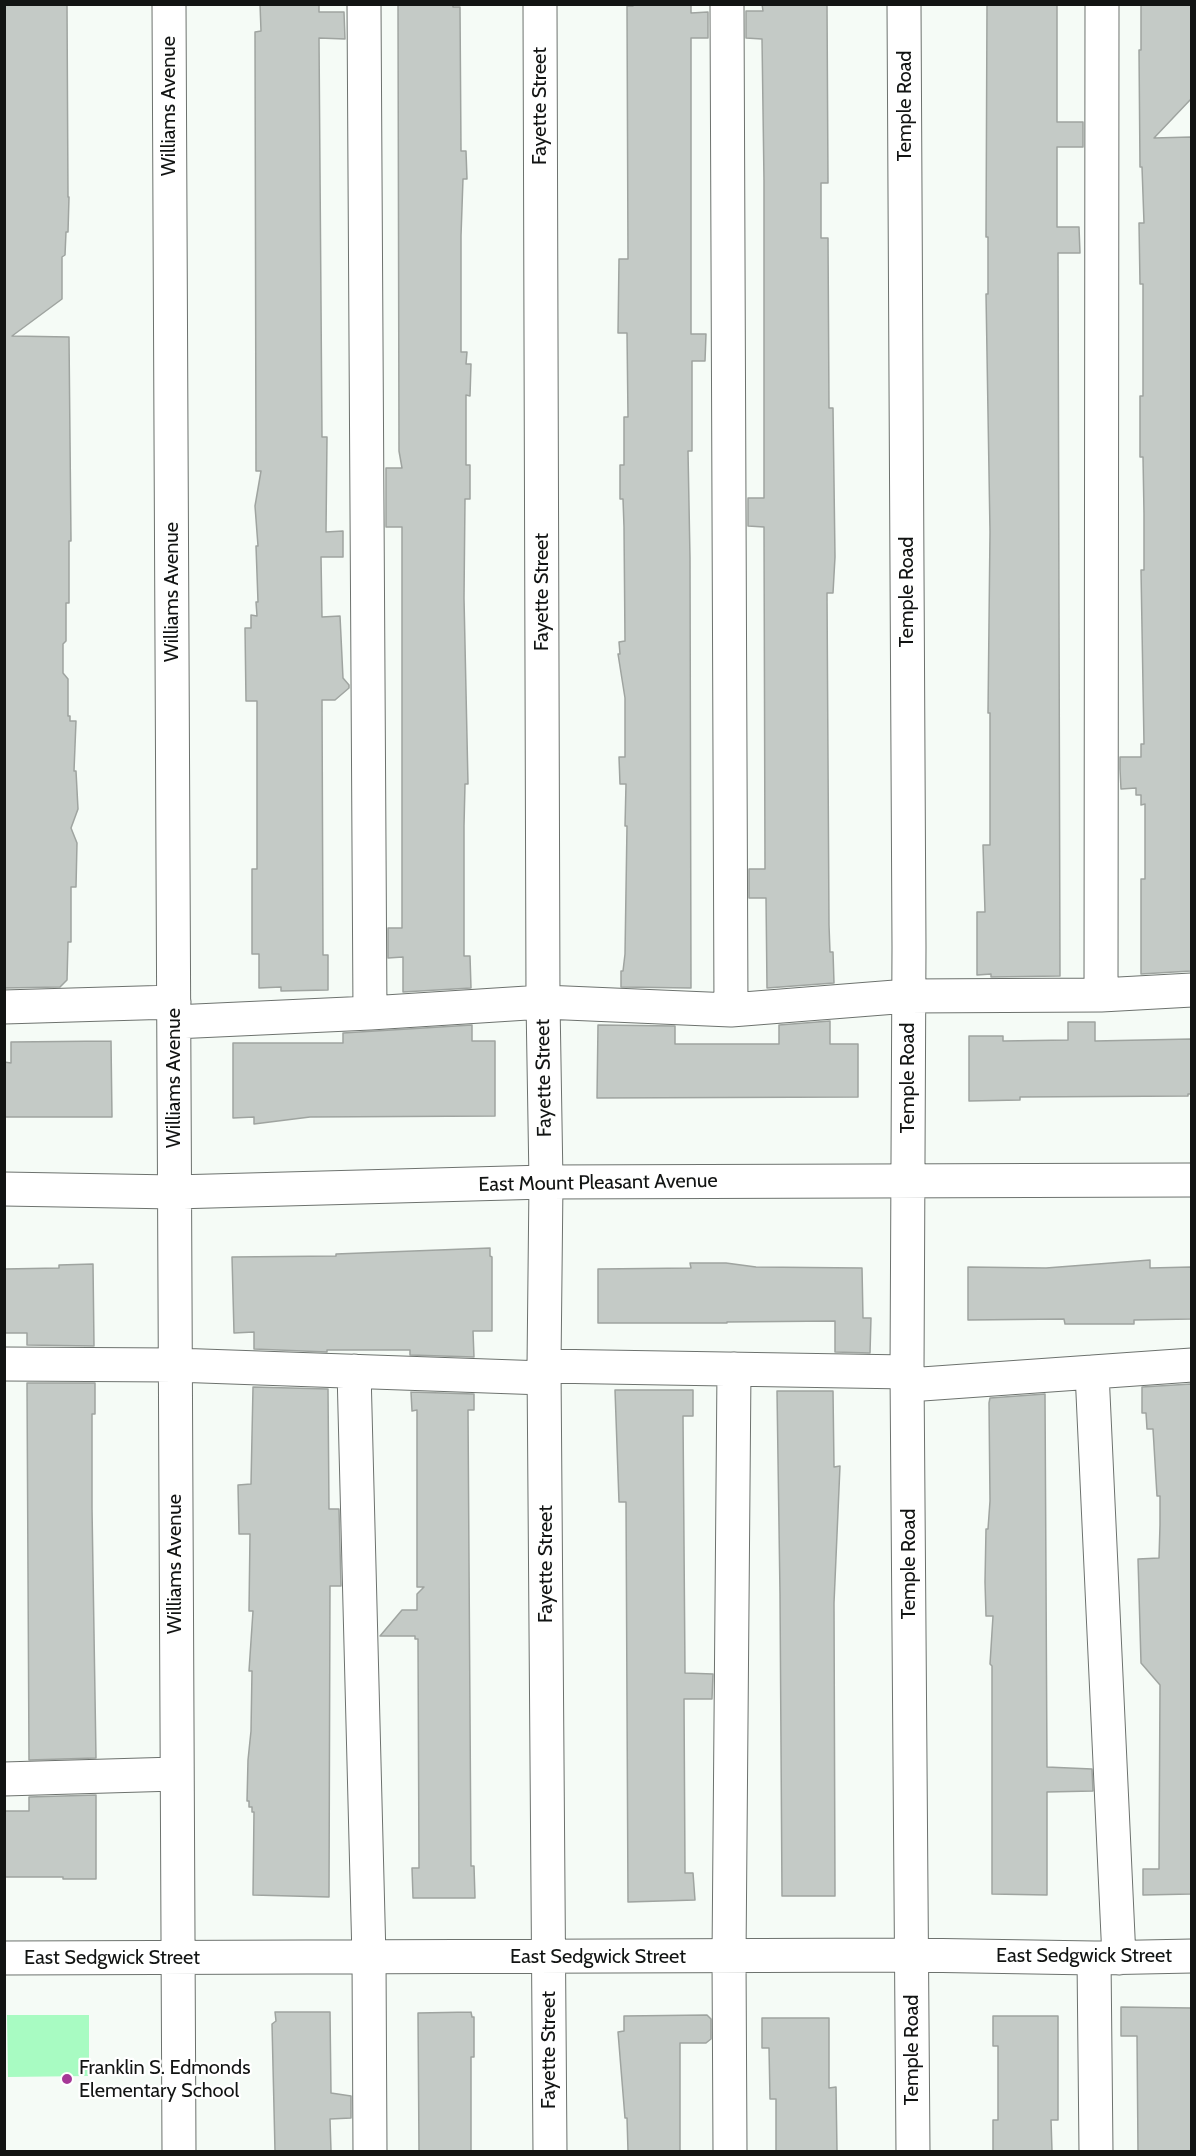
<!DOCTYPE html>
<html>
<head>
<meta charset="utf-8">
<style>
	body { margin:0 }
	#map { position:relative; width:1196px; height:2156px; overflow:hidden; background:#f5fbf6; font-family:Cabin,sans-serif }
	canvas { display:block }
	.frame { position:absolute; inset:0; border:6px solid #121413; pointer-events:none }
</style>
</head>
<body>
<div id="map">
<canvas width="1196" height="2156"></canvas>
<div class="frame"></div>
</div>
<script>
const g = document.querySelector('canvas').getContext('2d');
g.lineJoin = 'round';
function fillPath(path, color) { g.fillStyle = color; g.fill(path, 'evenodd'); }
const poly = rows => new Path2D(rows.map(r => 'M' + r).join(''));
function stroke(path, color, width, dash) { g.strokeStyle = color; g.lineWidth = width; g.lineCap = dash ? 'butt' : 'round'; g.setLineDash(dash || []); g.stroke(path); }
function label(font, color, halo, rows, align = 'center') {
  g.font = font + ' Cabin,sans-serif'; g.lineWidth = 4.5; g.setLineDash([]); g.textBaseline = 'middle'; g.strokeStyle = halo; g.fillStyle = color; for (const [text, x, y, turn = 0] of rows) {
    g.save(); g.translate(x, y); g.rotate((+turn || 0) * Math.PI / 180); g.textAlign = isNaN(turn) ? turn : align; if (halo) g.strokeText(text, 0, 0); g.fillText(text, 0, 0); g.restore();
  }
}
fillPath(poly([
	[7,2015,89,2015,89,2076,8,2077]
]), '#a8fbc2');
const building = poly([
	[4,4,67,4,68,197,69,197,68,232,66,232,65,255,62,257,62,299,12,336,69,337,71,541,69,541,69,603,66,603,66,641,63,644,63,673,68,679,68,716,70,716,70,721,76,721,74,771,76,771,78,809,71,828,77,843,76,887,71,887,71,942,68,942,67,980,60,987,4,988,4,4],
	[260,4,319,4,319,12,344,12,345,39,319,38,322,437,327,437,326,532,343,531,343,557,321,557,322,617,340,616,343,678,349,685,349,688,335,700,322,700,323,955,328,955,328,990,281,991,281,987,259,988,259,954,252,954,252,869,257,869,257,701,246,701,245,628,251,628,251,615,257,616,256,602,258,602,256,546,258,546,255,506,261,471,256,471,255,32,261,31,260,4],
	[398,4,453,4,453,7,460,7,461,151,466,151,467,179,463,179,461,236,461,352,467,352,466,364,471,364,470,396,466,395,466,465,470,465,470,499,465,499,464,598,468,784,465,784,464,826,464,956,470,956,471,988,403,992,403,957,388,958,388,928,402,928,402,527,386,527,386,468,402,468,399,451,398,4],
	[633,4,691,4,691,13,708,12,708,38,691,38,691,334,706,334,705,361,692,361,692,451,688,451,690,558,691,988,621,987,621,971,623,971,625,954,627,826,625,826,626,784,620,784,619,757,625,757,625,698,618,654,620,654,619,642,625,641,624,527,623,499,620,499,620,465,624,465,624,417,628,417,627,333,618,333,619,259,628,259,627,6,633,6,633,4],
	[762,4,827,4,828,183,821,183,821,238,828,238,829,408,833,408,835,557,833,593,827,593,829,925,830,952,833,952,834,983,767,988,766,898,749,898,749,869,765,869,764,527,748,526,748,498,764,498,764,181,762,39,746,38,746,11,763,11,762,4],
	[987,4,1057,4,1057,122,1083,122,1083,147,1057,147,1057,227,1079,227,1080,253,1058,253,1060,976,991,977,991,974,977,975,977,912,985,912,983,845,990,845,990,713,988,713,990,532,986,294,988,294,988,237,986,237,987,4],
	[1141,4,1191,4,1191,99,1154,138,1191,137,1191,971,1141,974,1141,879,1145,879,1145,804,1141,805,1141,795,1136,795,1136,788,1121,789,1120,769,1120,757,1141,757,1141,744,1144,744,1141,570,1144,570,1144,514,1143,457,1140,457,1140,396,1143,396,1143,284,1140,284,1139,223,1144,223,1142,167,1140,167,1139,50,1141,50,1141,4],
	[830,1021,830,1044,858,1044,858,1097,597,1098,598,1025,675,1026,675,1044,779,1044,779,1025,830,1021],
	[1068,1022,1095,1022,1095,1041,1191,1039,1191,1094,1188,1094,1188,1096,1020,1097,1020,1100,969,1101,969,1036,1003,1036,1003,1041,1068,1040,1068,1022],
	[472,1025,472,1041,495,1041,495,1116,310,1117,254,1124,254,1117,233,1118,233,1043,343,1043,343,1033,472,1025],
	[111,1041,112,1117,4,1117,4,1062,11,1063,11,1042,111,1041],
	[490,1248,490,1256,492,1257,492,1331,473,1331,474,1357,410,1355,410,1350,327,1350,327,1352,254,1349,254,1332,234,1333,232,1257,336,1256,336,1254,490,1248],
	[1150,1260,1150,1268,1191,1267,1191,1319,1134,1320,1134,1324,1065,1324,1064,1319,968,1320,968,1267,1046,1268,1150,1260],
	[690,1263,726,1263,756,1267,862,1268,863,1318,871,1318,870,1353,835,1352,835,1321,727,1322,727,1323,598,1323,598,1269,691,1268,690,1263],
	[93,1264,94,1346,27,1345,27,1333,4,1333,4,1269,59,1268,59,1265,93,1264],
	[27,1383,95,1383,95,1414,92,1414,92,1508,96,1758,29,1760,27,1383],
	[1191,1384,1191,1894,1143,1895,1143,1869,1159,1869,1160,1685,1141,1663,1138,1559,1159,1558,1160,1525,1160,1496,1157,1496,1153,1429,1147,1429,1146,1413,1142,1413,1142,1387,1191,1384],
	[253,1387,328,1389,329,1509,339,1509,341,1586,330,1586,329,1897,253,1895,254,1812,252,1812,252,1807,249,1807,249,1801,247,1801,248,1760,251,1731,252,1671,249,1671,253,1611,249,1611,250,1534,239,1534,238,1485,251,1484,253,1387],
	[615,1390,693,1390,693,1416,683,1416,685,1673,713,1674,712,1699,684,1699,685,1873,693,1873,695,1900,628,1902,626,1502,619,1502,615,1390],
	[777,1391,833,1391,834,1467,840,1466,834,1603,835,1896,782,1896,780,1594,777,1391],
	[411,1392,474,1394,474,1410,468,1410,471,1866,474,1866,475,1898,413,1898,412,1868,419,1868,418,1639,415,1639,415,1636,380,1636,402,1610,417,1610,417,1594,424,1587,417,1587,417,1410,412,1411,411,1392],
	[1045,1394,1047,1767,1092,1769,1093,1791,1047,1792,1047,1895,992,1894,992,1666,990,1664,993,1616,986,1616,985,1582,986,1529,988,1529,990,1501,989,1403,990,1398,1045,1394],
	[96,1795,96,1879,63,1879,63,1877,4,1877,4,1811,29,1811,29,1797,96,1795],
	[1121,2007,1191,2008,1191,2151,1138,2151,1137,2036,1121,2036,1121,2007],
	[275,2012,330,2012,331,2093,351,2096,351,2118,330,2119,331,2151,275,2151,272,2024,276,2021,275,2012],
	[471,2012,472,2017,474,2017,474,2057,471,2057,471,2151,419,2151,418,2013,471,2012],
	[707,2015,711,2019,711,2039,706,2043,680,2043,680,2151,628,2151,627,2118,625,2118,618,2032,624,2031,624,2016,707,2015],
	[993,2016,1058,2016,1058,2120,1051,2120,1052,2151,993,2151,993,2120,998,2120,998,2046,993,2046,993,2016],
	[762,2018,829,2018,829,2088,836,2087,837,2151,776,2151,776,2099,770,2099,769,2048,762,2048,762,2018]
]);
fillPath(building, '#c4cac6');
stroke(building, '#9fa4a0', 1.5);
const minor = poly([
	[169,4,179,2152],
	[364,4,370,1013,543,1002,731,1010],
	[540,4,543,1002,546,1182,544,1366,550,2152],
	[727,4,731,1010,908,996,1101,995],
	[904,4,909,947,907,1372,913,2152],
	[1102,4,1101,995,1192,990],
	[4,1007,174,1002],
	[174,1022,370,1013],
	[4,1189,174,1192,546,1182,1192,1180],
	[4,1364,174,1365,544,1378],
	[544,1366,907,1372],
	[354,1371,369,1958,370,2152],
	[1092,1372,1119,1958],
	[908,1385,1192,1365],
	[4,1779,176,1774],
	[4,1958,912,1955,1094,1958,1192,1956],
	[1094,1958,1096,2152],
	[730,2152,729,1957,734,1369]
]);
stroke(minor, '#6d726e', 35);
stroke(minor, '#fff', 33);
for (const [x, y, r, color] of [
	[67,2079,6,"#a63897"]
]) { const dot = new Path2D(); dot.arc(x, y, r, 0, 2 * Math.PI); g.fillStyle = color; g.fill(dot); stroke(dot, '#fff', 2); }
label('20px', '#121413', '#fff', [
	["Williams Avenue",169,106,-90],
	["Fayette Street",540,106,-90],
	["Temple Road",905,106,-90],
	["Williams Avenue",172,592,-90],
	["Fayette Street",542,592,-90],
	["Temple Road",907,592,-90],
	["Williams Avenue",174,1078,-90],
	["Fayette Street",544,1078,-91],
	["Temple Road",908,1078,-90],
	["East Mount Pleasant Avenue",598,1183,-1],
	["Williams Avenue",175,1564,-90],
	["Fayette Street",546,1564,-90],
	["Temple Road",909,1564,-90],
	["East Sedgwick Street",1084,1956],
	["East Sedgwick Street",598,1957],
	["East Sedgwick Street",112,1958],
	["Fayette Street",549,2050,-90],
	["Temple Road",912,2050,-90]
]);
label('20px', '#121413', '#fff', [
	["Franklin S. Edmonds",79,2068],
	["Elementary School",79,2091]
], 'left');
</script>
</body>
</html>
